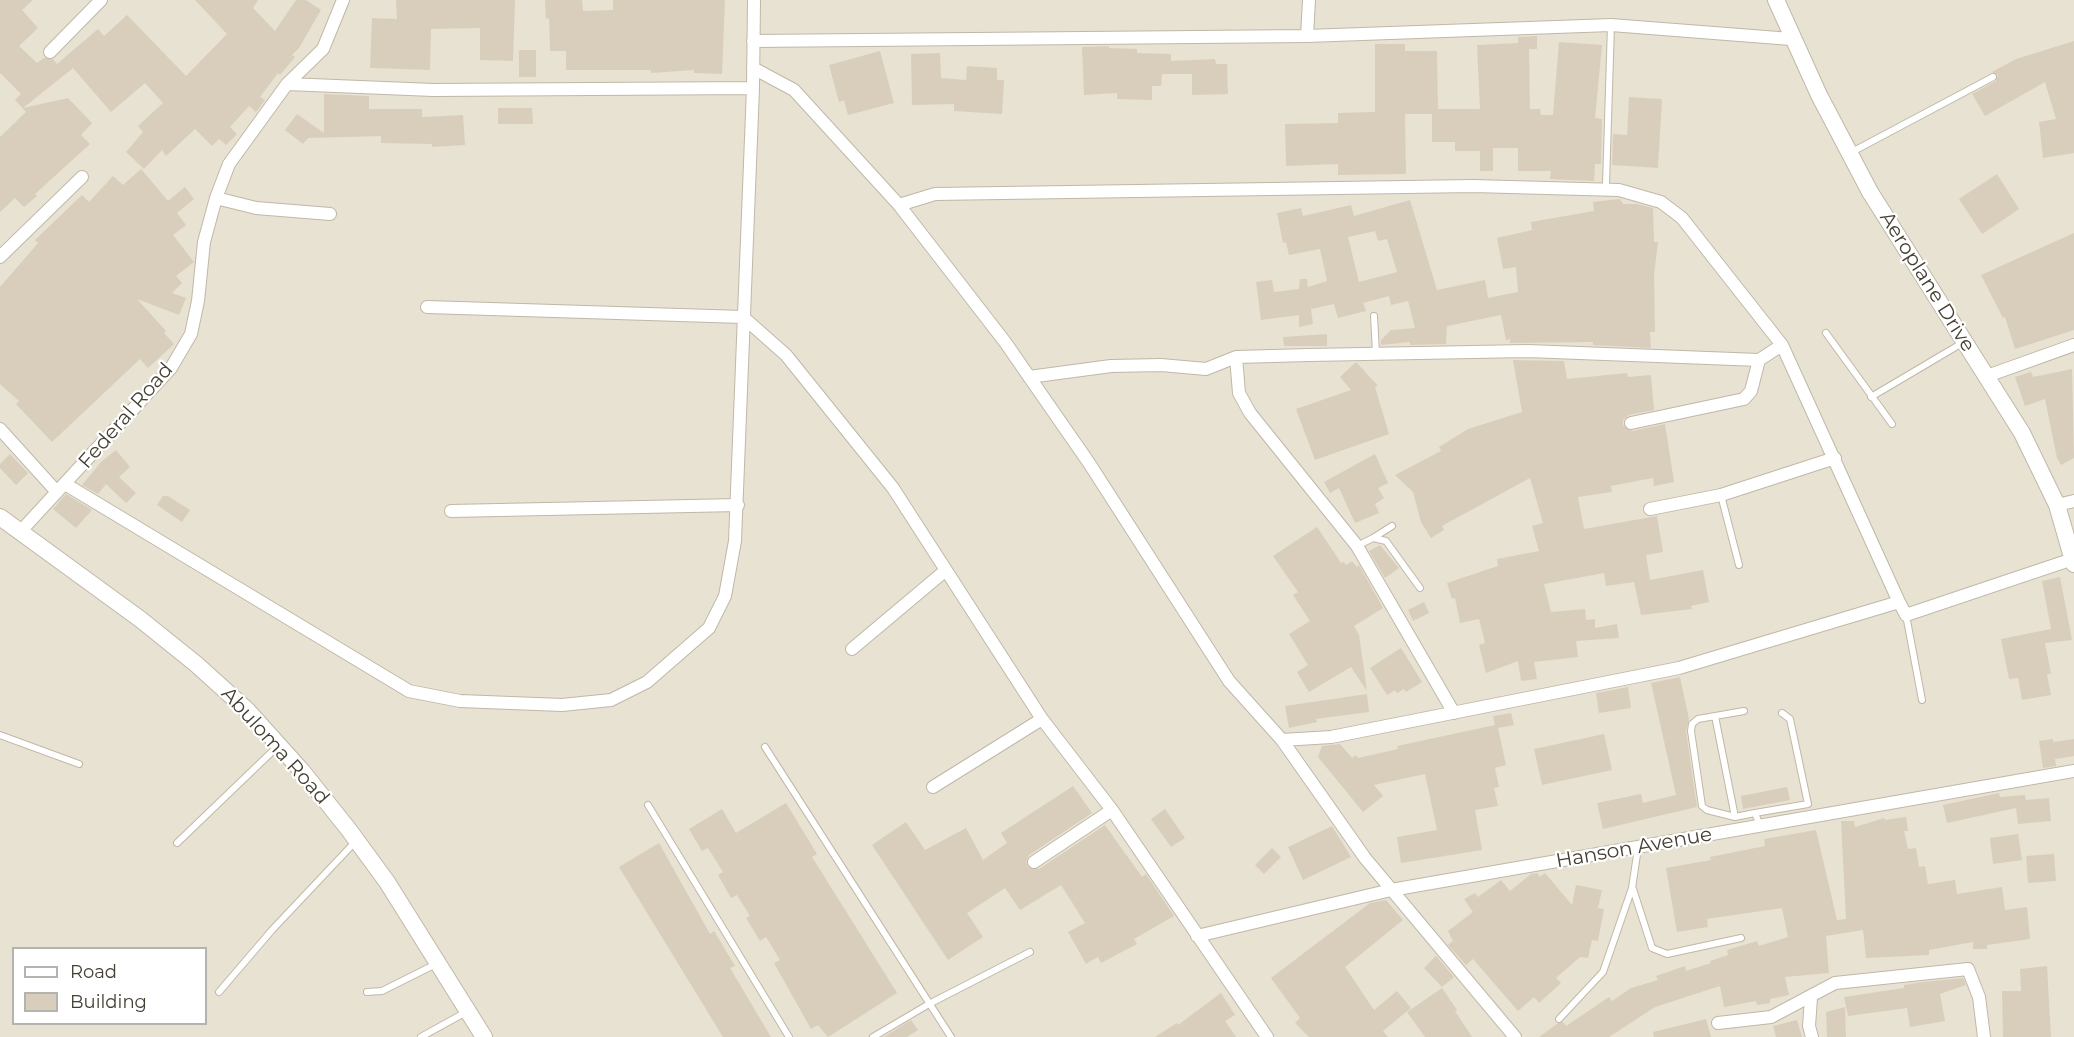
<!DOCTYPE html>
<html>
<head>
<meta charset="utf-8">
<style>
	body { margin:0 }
	#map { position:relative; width:2074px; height:1037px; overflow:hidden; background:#f4efe5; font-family:Montserrat,sans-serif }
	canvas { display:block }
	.legend { position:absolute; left:12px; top:947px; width:195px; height:78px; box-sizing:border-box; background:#fff; border:2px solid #b5b3ae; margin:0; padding:8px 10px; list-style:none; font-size:18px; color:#464034 }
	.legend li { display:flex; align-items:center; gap:12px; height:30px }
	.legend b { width:30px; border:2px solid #b5b3ae }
</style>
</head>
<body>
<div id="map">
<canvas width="2074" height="1037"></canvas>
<ul class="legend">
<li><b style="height:8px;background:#fff"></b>Road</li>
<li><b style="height:16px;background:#d9cebc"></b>Building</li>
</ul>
</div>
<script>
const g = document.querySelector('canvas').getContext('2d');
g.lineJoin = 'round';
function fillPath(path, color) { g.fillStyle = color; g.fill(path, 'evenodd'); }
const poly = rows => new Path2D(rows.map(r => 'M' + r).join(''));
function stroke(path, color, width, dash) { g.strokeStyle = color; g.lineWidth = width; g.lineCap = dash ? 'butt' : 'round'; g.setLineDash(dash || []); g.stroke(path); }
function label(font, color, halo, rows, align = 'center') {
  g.font = font + ' Montserrat,sans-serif'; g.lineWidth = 4.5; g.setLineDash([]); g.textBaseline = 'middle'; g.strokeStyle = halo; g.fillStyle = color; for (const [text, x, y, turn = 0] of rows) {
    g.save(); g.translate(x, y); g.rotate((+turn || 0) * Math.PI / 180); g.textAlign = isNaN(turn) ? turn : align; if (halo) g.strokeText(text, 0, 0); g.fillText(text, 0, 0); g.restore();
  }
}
fillPath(poly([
	[0,0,2074,0,2074,1037,0,1037],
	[14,948,206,948,206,1024,14,1024]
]), '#e8e2d2');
fillPath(poly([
	[0,0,33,0,22,10,38,28,19,46,37,63,44,58,53,59,57,64,98,29,104,36,127,15,186,76,227,34,195,0,258,0,253,8,275,31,296,0,306,0,321,10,299,48,292,55,295,57,280,75,278,73,260,97,265,100,256,112,249,106,230,127,237,134,226,145,219,139,212,146,195,129,166,156,162,150,144,169,126,152,143,132,138,126,163,103,145,83,111,112,73,68,23,108,68,98,92,123,81,135,90,144,35,194,37,196,24,207,15,198,0,212,0,137,26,112,15,100,21,94,0,73],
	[396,0,515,0,513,61,480,60,480,28,431,29,430,70,370,68,372,18,397,19],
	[545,0,582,0,583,11,613,10,613,0,725,0,722,74,694,73,694,70,651,73,651,70,566,70,566,51,550,51,549,18,546,19],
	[1537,36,1537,49,1529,49,1530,109,1540,109,1541,115,1553,115,1559,42,1602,45,1595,118,1602,119,1601,164,1595,164,1594,181,1550,179,1551,171,1518,171,1518,148,1493,148,1493,171,1480,171,1480,151,1455,151,1455,142,1432,142,1432,114,1405,114,1406,174,1338,175,1338,164,1286,166,1285,124,1338,123,1338,113,1375,112,1375,44,1405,44,1405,51,1437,51,1438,109,1480,109,1477,45,1518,43,1518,37],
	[2074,41,2074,153,2043,158,2039,122,2056,119,2045,82,1985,116,1972,94,1996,81,1998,75,1992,72,2016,59],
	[1109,46,1109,48,1137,49,1137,53,1171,54,1171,61,1215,59,1216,64,1227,64,1228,94,1192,95,1192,74,1162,74,1161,86,1152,86,1152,100,1117,99,1117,93,1084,95,1082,47],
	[519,50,536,50,536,77,519,77],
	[880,51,894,103,848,115,844,100,839,102,829,65],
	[940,53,941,78,966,80,967,66,997,68,997,80,1004,80,1002,114,954,111,954,104,912,105,911,54],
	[324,94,369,96,369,109,422,109,422,117,463,115,465,145,432,147,432,144,381,143,381,136,308,138,303,144,285,130,297,114,324,133],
	[1629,97,1662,99,1658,168,1612,165,1613,134,1627,135],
	[498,108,532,108,533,124,498,124],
	[141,169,168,201,185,187,194,199,177,213,186,225,173,235,194,262,176,276,182,283,172,293,186,298,179,315,137,299,166,331,164,333,174,344,148,368,140,359,52,442,16,404,19,401,0,384,0,287,38,243,35,240,82,195,89,202,113,176,123,185],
	[1997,174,2019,209,1982,234,1959,199],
	[1620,199,1623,204,1637,204,1653,208,1654,242,1658,242,1654,275,1655,332,1650,332,1651,348,1593,345,1593,342,1510,343,1510,339,1506,340,1501,315,1447,326,1446,344,1410,345,1410,342,1381,345,1381,340,1391,330,1415,328,1408,301,1391,305,1389,296,1363,303,1366,311,1338,318,1334,304,1311,309,1313,324,1299,327,1299,315,1261,320,1256,282,1272,280,1274,292,1299,289,1300,279,1307,279,1308,287,1327,281,1320,249,1289,255,1286,242,1283,243,1277,213,1301,208,1303,216,1351,205,1354,216,1410,200,1437,290,1485,280,1488,298,1518,292,1516,267,1503,269,1497,238,1532,230,1531,222,1594,211,1593,202],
	[1375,231,1378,241,1387,239,1397,272,1359,282,1348,237],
	[2074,233,2074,330,2015,349,2005,317,2003,318,1981,275],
	[1327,334,1327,346,1284,346,1283,337],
	[1513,360,1564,361,1567,379,1627,373,1628,377,1651,375,1654,410,1629,415,1623,420,1623,425,1632,431,1665,424,1674,482,1654,486,1653,478,1611,486,1612,492,1578,497,1584,529,1657,516,1663,552,1646,555,1650,580,1703,570,1709,602,1691,606,1692,609,1641,615,1634,582,1606,586,1604,573,1544,584,1551,612,1585,609,1586,620,1595,619,1595,628,1617,624,1619,638,1576,641,1578,657,1534,662,1537,679,1521,681,1518,661,1486,673,1479,645,1485,643,1479,619,1460,623,1455,598,1452,599,1447,583,1498,566,1497,559,1539,551,1532,526,1543,523,1530,478,1442,526,1444,530,1431,538,1421,522,1413,492,1395,475,1441,451,1439,447,1468,429,1522,412],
	[1356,362,1378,386,1375,387,1389,434,1315,460,1296,409,1351,390,1340,377],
	[2072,369,2074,458,2061,465,2057,458,2045,399,2025,406,2015,377,2031,372,2033,377],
	[116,450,130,467,119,477,136,493,126,503,106,484,98,494,82,485,102,461],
	[10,454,28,473,16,485,0,468,0,464],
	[1375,454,1388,483,1378,488,1384,498,1375,504,1379,513,1355,523,1339,488,1330,493,1324,482],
	[66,494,92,510,76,528,53,509],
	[163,496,168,496,190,510,182,522,157,505],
	[1317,527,1341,563,1344,562,1346,565,1352,561,1357,567,1359,565,1383,608,1354,626,1359,635,1367,691,1351,667,1309,692,1297,672,1308,665,1289,634,1310,621,1293,595,1298,592,1273,556],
	[1380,545,1399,568,1385,578,1369,551],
	[2060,577,2072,640,2045,643,2051,674,2047,674,2051,695,2022,700,2018,678,2009,679,2001,639,2051,629,2042,581],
	[1424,602,1429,613,1413,621,1408,610],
	[1401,648,1422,682,1406,692,1404,689,1397,693,1395,690,1387,695,1370,668],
	[1680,677,1689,719,1686,731,1697,807,1603,829,1597,803,1641,794,1643,803,1676,795,1651,683],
	[1628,687,1631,708,1599,713,1596,693],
	[1367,694,1369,712,1316,719,1317,722,1289,728,1285,706],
	[1511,713,1514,725,1498,728,1506,765,1495,768,1499,787,1494,788,1498,806,1475,810,1482,850,1401,863,1397,837,1437,830,1425,774,1374,785,1383,796,1363,812,1318,757,1322,746,1340,744,1352,758,1356,755,1358,758,1398,749,1397,746,1495,725,1493,716],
	[1604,734,1612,770,1542,785,1534,749],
	[2053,739,2053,742,2074,739,2074,756,2055,759,2056,766,2043,768,2039,741],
	[1073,786,1092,813,1029,855,1026,862,1028,867,1039,869,1105,825,1142,877,1146,874,1174,916,1134,939,1137,944,1101,963,1098,957,1086,964,1068,932,1085,923,1061,885,1020,910,1005,888,967,913,983,937,948,960,872,845,906,822,925,850,966,828,983,860,1007,843,1001,833],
	[1787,787,1790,800,1743,809,1741,796],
	[1999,793,2000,797,2025,795,2026,800,2049,798,2051,821,2018,824,2016,808,1947,823,1943,805],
	[786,803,817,854,812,857,897,993,828,1037,818,1025,811,1029,774,963,780,960,766,937,760,941,746,918,750,916,737,895,731,898,718,875,723,872,708,848,702,851,689,829,722,809,736,833],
	[1165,809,1185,838,1171,847,1151,819],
	[1906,817,1908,831,1904,831,1908,849,1916,848,1919,867,1925,866,1928,884,1955,880,1957,894,2002,887,2005,910,2027,907,2030,939,1987,945,1987,949,1973,949,1973,942,1929,950,1929,955,1866,958,1863,930,1826,936,1829,973,1785,977,1789,995,1770,999,1770,1003,1757,1005,1756,1001,1724,1007,1720,986,1655,1007,1609,1037,1539,1037,1557,1024,1563,1022,1566,1026,1609,997,1612,1001,1631,988,1658,980,1656,976,1685,966,1686,971,1711,963,1710,961,1728,955,1727,950,1757,941,1759,946,1788,937,1782,908,1707,919,1708,927,1677,932,1666,868,1711,860,1710,857,1765,846,1764,839,1816,830,1837,920,1846,919,1841,821,1854,821,1855,827,1884,818,1885,820],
	[1332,826,1351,857,1303,880,1288,847],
	[2018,834,2022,860,1993,864,1990,838],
	[659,843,710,934,714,931,735,966,730,968,771,1037,723,1037,619,867],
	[1272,848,1281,857,1264,874,1255,865],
	[2054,854,2056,881,2028,883,2026,856],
	[1537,873,1540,877,1545,873,1572,905,1576,885,1602,890,1598,908,1604,909,1598,941,1592,940,1588,958,1580,957,1556,978,1561,983,1539,1003,1534,997,1518,1011,1473,959,1466,965,1448,945,1453,941,1448,931,1473,912,1464,899,1475,893,1478,897,1501,880,1510,891,1531,874],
	[1386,900,1403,920,1345,967,1374,1010,1397,991,1411,1008,1383,1031,1388,1037,1309,1037,1295,1023,1300,1018,1271,978,1370,903],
	[1436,956,1454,977,1442,987,1424,968],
	[2047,966,2051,1037,2003,1037,2002,991,2021,991,2020,969],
	[1963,978,1966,985,1940,994,1945,1021,1910,1027,1907,1008,1848,1016,1844,997,1904,988,1904,985,1923,982],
	[1442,988,1457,1010,1455,1011,1472,1037,1425,1037,1407,1012],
	[1221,993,1235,1015,1225,1021,1236,1037,1155,1037,1177,1023,1178,1025],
	[1845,1007,1846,1037,1827,1037,1826,1012],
	[1706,1019,1711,1037,1654,1037,1653,1032],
	[911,1020,918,1030,907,1037,884,1037],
	[1797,1020,1802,1037,1776,1037,1773,1026]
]), '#d9cebc');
const service = poly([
	[1850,153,1993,77],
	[1606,184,1611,25],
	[1374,316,1376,353],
	[1826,333,1892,424],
	[1871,397,1964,342],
	[1721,495,1739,565],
	[1373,538,1392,526],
	[1357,546,1373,538,1386,541,1420,588],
	[1906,615,1922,700],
	[1744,711,1698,719,1692,724,1691,731,1702,806,1707,810,1735,817,1755,813],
	[1715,716,1735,817],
	[0,735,79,764],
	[765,747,951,1037],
	[648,805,789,1037],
	[1760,826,1755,813,1808,804,1790,719,1782,713],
	[177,843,278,746],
	[1633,889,1652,948,1667,954,1741,938],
	[219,992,272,930,356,841],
	[367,992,382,991,438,963],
	[1559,1019,1603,972,1632,888,1638,848],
	[421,1037,468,1011],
	[873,1037,929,1004,1030,952]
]);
const minor = poly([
	[1307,36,1309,0],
	[753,41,1307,36,1611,25,1791,39],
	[50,52,101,0],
	[753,68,794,90,899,205,1005,342,1089,463,1229,681,1282,740,1365,858,1515,1037],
	[287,84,433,90,753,88],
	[216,198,256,208,330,214],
	[899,205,935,194,1473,186,1619,190,1661,202,1682,218,1782,345,1899,602],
	[0,257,82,177],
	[427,307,743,317,786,355,893,488,1042,719,1112,810,1267,1037],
	[1236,357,1239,393,1250,413,1357,546,1454,713],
	[1987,376,2074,345],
	[1029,377,1111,366,1161,365,1206,369,1236,357,1309,355,1528,351,1759,360,1782,345],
	[1631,423,1744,399,1751,391,1759,360],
	[0,429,57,492],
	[65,484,409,691,460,701,562,705,611,700,647,682,709,628,725,596,735,541,753,88,754,0],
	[2057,505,2074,501],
	[1650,509,1721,495,1835,458],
	[451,511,738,505],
	[20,532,171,368,191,334,198,301,204,242,216,198,229,164,287,84,323,49,343,0],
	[852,649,946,570],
	[1282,740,1331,737,1679,668,1899,602,1906,615,2073,559],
	[933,787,1042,719],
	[1034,862,1112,810],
	[1197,936,1391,890,2074,771],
	[1811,998,1809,1026,1812,1037],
	[1718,1023,1771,1017,1835,983,1968,969,1979,997,1984,1037]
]);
const tertiary = poly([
	[1776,0,1819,95,1870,192,2022,433,2057,505,2074,564],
	[0,517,140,619,196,664,248,711,302,771,349,830,387,882,484,1037]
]);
stroke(service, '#c0b8a7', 8);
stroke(minor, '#c0b8a7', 14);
stroke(tertiary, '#c0b8a7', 18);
stroke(service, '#fff', 6);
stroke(minor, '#fff', 12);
stroke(tertiary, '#fff', 16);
label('20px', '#464034', '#fff', [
	["Aeroplane Drive",1927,282,58],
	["Federal Road",126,416,-49],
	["Abuloma Road",275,746,48],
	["Hanson Avenue",1634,848,-10]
]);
</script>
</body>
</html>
